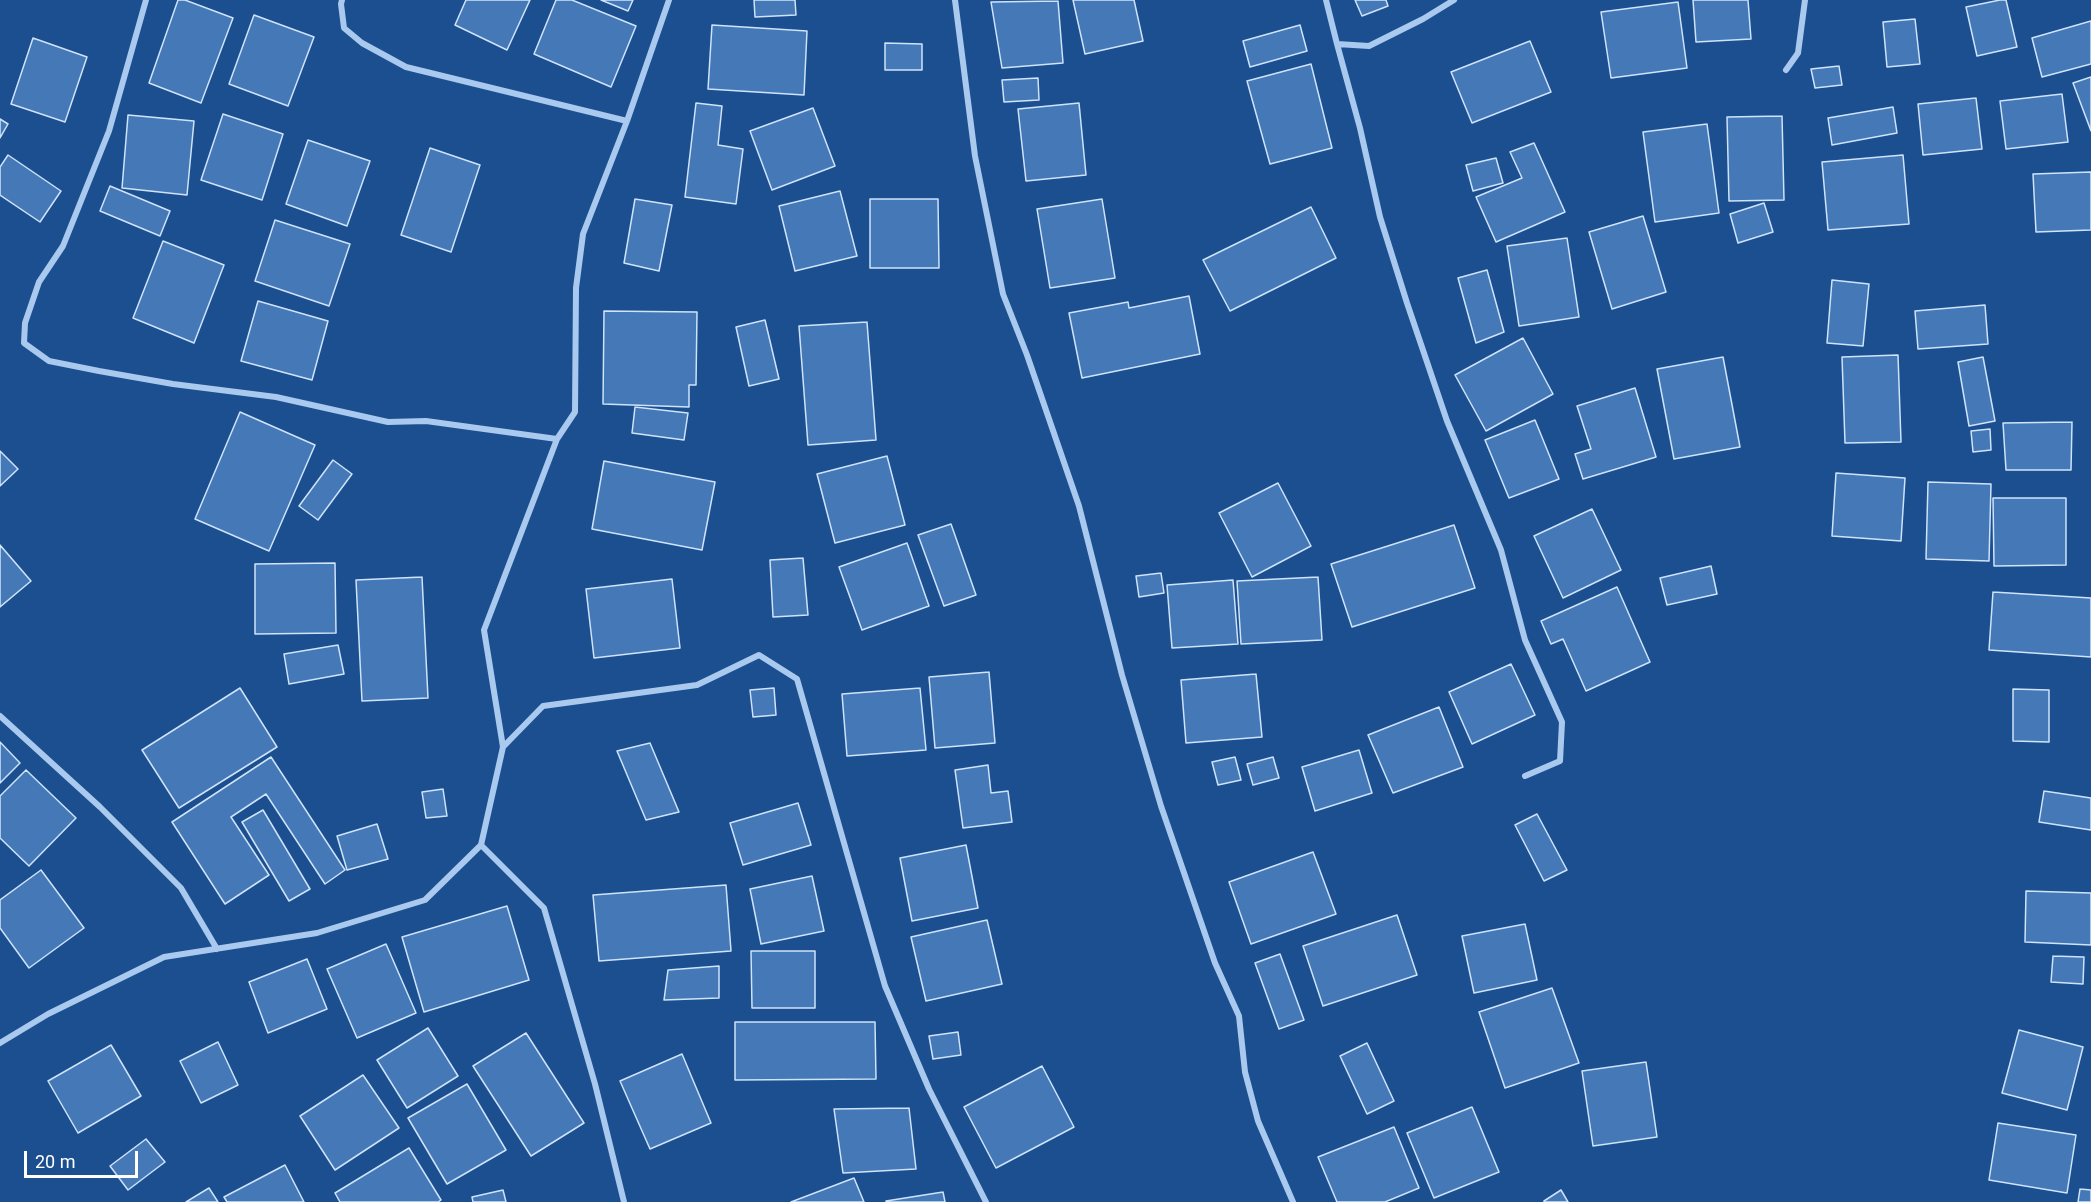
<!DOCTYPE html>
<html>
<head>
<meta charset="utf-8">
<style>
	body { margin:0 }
	#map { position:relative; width:2091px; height:1202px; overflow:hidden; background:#1b4f8f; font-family:Roboto,sans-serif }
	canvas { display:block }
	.scale { position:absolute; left:24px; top:1151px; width:114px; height:27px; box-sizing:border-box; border:3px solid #fff; border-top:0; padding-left:8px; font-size:18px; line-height:21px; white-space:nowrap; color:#fff; -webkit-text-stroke:4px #1b4f8f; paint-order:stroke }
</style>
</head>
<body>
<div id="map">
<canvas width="2091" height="1202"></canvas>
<div class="scale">20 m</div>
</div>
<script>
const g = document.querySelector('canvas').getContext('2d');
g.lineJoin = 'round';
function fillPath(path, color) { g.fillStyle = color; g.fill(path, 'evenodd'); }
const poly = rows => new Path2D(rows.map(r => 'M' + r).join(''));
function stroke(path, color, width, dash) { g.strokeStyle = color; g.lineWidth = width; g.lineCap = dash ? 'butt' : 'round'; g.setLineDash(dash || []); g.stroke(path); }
const building = poly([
	[178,0,185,0,233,18,201,103,149,83,178,0],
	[466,0,530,0,507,50,455,25,466,0],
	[556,0,572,0,636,26,611,87,534,54,556,0],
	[601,0,633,0,628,11,601,0],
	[754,0,795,0,796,15,755,17,754,0],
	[1073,0,1134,0,1143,41,1085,54,1073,0],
	[1355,0,1386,0,1388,6,1362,16,1355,0],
	[1693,0,1748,0,1751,39,1696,42,1693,0],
	[2000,0,2006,0,2017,47,1977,56,1966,7,2000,0],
	[1058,1,1063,63,1002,68,991,2,1058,1],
	[1678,2,1687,68,1611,78,1601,12,1678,2],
	[254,15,314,37,288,106,229,84,254,15],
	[1915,19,1920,64,1887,67,1883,22,1915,19],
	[2091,21,2091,64,2042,77,2032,38,2091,21],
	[712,25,807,31,804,95,708,89,712,25],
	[1300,25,1307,51,1250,67,1243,41,1300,25],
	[33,38,87,57,65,122,11,104,33,38],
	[1530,41,1551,92,1472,123,1451,72,1530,41],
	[885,43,922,44,922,70,885,70,885,43],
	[1311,64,1332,148,1270,164,1247,81,1311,64],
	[1839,66,1842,85,1815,88,1811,69,1839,66],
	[2091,77,2091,131,2073,83,2091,77],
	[1038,78,1039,100,1004,102,1002,80,1038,78],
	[2062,94,2068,142,2006,149,2000,101,2062,94],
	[1976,98,1982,149,1923,155,1918,104,1976,98],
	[696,103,722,106,718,145,743,149,736,204,685,197,696,103],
	[1079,103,1086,175,1026,181,1018,109,1079,103],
	[1893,107,1897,133,1832,145,1828,118,1893,107],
	[813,108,835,166,772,190,750,131,813,108],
	[223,114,283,134,262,200,201,180,223,114],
	[128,115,194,121,187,195,122,188,128,115],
	[1782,116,1784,200,1729,201,1727,117,1782,116],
	[0,119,8,124,0,138,0,119],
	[1707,124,1719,213,1655,222,1643,132,1707,124],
	[308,140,370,161,347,226,286,204,308,140],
	[1534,143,1565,212,1496,242,1476,197,1522,178,1510,152,1534,143],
	[430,148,480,165,451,252,401,235,430,148],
	[8,155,61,191,40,222,0,195,0,167,8,155],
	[1903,155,1909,224,1828,230,1822,162,1903,155],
	[1496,158,1503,183,1473,191,1466,165,1496,158],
	[2091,172,2091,230,2036,232,2033,174,2091,172],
	[110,186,170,211,160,236,100,211,110,186],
	[840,191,857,256,795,271,779,206,840,191],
	[635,199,672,205,659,271,624,263,635,199],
	[870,199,938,199,939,268,870,268,870,199],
	[1102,199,1115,278,1050,288,1037,209,1102,199],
	[1764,203,1773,232,1738,243,1730,214,1764,203],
	[1311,207,1336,258,1230,311,1203,260,1311,207],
	[1643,216,1666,292,1612,309,1589,232,1643,216],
	[275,220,350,244,329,306,255,281,275,220],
	[1567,238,1579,317,1519,326,1507,246,1567,238],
	[163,241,224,265,194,343,133,318,163,241],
	[1487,270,1504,332,1476,343,1458,278,1487,270],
	[1832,280,1869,284,1863,346,1827,343,1832,280],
	[1189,296,1200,354,1082,378,1069,313,1128,302,1129,308,1189,296],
	[258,301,328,321,312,380,241,361,258,301],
	[1985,305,1988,344,1918,349,1915,311,1985,305],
	[604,311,697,312,696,385,689,385,689,407,603,404,604,311],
	[765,320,779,379,749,386,736,327,765,320],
	[867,322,876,440,808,445,799,326,867,322],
	[1523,338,1553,394,1486,431,1455,375,1523,338],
	[1898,355,1901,442,1845,443,1842,357,1898,355],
	[1723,357,1740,447,1674,459,1657,369,1723,357],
	[1983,357,1995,421,1969,426,1958,362,1983,357],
	[1635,388,1656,457,1583,479,1575,454,1591,449,1577,406,1635,388],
	[635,407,688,413,684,440,632,433,635,407],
	[240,412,315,445,269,551,195,519,240,412],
	[1535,420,1559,479,1509,498,1485,440,1535,420],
	[2072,422,2071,470,2006,470,2003,423,2072,422],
	[1990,429,1991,450,1973,452,1971,431,1990,429],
	[0,451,18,469,0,486,0,451],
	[887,456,905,525,835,543,817,474,887,456],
	[333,460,352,474,318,520,299,506,333,460],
	[604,461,715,482,702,550,592,529,604,461],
	[1836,473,1905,478,1901,541,1832,536,1836,473],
	[1928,482,1991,484,1989,561,1926,559,1928,482],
	[1278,483,1311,546,1252,577,1219,513,1278,483],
	[1993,498,2066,498,2066,565,1994,566,1993,498],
	[1592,509,1621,570,1563,598,1534,536,1592,509],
	[951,524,976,595,944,606,918,535,951,524],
	[1454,525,1475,588,1352,627,1331,564,1454,525],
	[907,543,929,606,862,630,839,567,907,543],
	[0,545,31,581,0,607,0,545],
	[803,558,808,615,773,617,770,560,803,558],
	[335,563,336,633,255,634,255,564,335,563],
	[1711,566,1717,594,1667,605,1660,578,1711,566],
	[1161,573,1164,593,1139,597,1136,576,1161,573],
	[422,577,428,698,362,701,356,580,422,577],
	[1318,577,1322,640,1241,644,1237,581,1318,577],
	[672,579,680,648,594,658,586,589,672,579],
	[1233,580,1238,644,1172,648,1167,585,1233,580],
	[1617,587,1650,662,1586,691,1563,639,1551,644,1541,621,1617,587],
	[1993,592,2091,598,2091,657,1989,650,1993,592],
	[338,645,344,674,289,684,284,654,338,645],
	[1511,664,1535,715,1472,744,1449,692,1511,664],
	[989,672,995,743,935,748,929,677,989,672],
	[1256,674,1262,737,1186,743,1181,680,1256,674],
	[240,688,277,747,179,808,142,750,240,688],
	[774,688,776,715,753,717,750,690,774,688],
	[920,688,926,750,847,756,842,694,920,688],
	[2013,689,2049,690,2049,742,2013,741,2013,689],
	[1439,707,1463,767,1393,793,1368,735,1439,707],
	[0,742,20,763,0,783,0,742],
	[650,743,679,812,646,820,617,751,650,743],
	[1359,750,1372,793,1315,811,1302,767,1359,750],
	[271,757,345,870,325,884,266,794,231,817,269,875,225,904,172,822,271,757],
	[1235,757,1241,780,1218,785,1212,762,1235,757],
	[1273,757,1279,778,1253,785,1247,764,1273,757],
	[988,765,991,793,1008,791,1012,822,963,828,955,770,988,765],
	[26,770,76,818,29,866,0,838,0,796,26,770],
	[443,789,447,816,426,818,422,792,443,789],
	[2044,791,2091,798,2091,830,2039,822,2044,791],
	[798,803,811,845,743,865,730,823,798,803],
	[263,810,310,889,289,901,242,822,263,810],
	[1537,814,1567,870,1544,881,1515,825,1537,814],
	[377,824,388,859,347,870,337,836,377,824],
	[966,845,978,908,912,921,900,858,966,845],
	[1313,852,1336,914,1251,944,1229,882,1313,852],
	[41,870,84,928,29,968,0,928,0,900,41,870],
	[812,876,824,931,761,944,750,889,812,876],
	[726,885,731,951,599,961,593,895,726,885],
	[2026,891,2091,893,2091,945,2025,942,2026,891],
	[507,906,529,980,424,1012,402,937,507,906],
	[1397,915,1417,975,1323,1006,1303,946,1397,915],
	[987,920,1002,984,926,1001,911,937,987,920],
	[1525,924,1537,980,1474,993,1462,936,1525,924],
	[386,944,416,1013,357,1038,327,969,386,944],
	[751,951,815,951,815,1008,752,1008,751,951],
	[1280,954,1304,1020,1279,1029,1255,963,1280,954],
	[2053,956,2084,957,2083,984,2051,982,2053,956],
	[307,959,327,1009,268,1033,249,982,307,959],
	[719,966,719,998,664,1000,668,970,719,966],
	[1552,988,1579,1063,1505,1088,1479,1012,1552,988],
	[735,1022,875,1022,876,1079,735,1080,735,1022],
	[428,1028,458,1076,407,1108,377,1060,428,1028],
	[2019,1030,2083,1047,2067,1110,2002,1093,2019,1030],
	[958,1032,961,1055,933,1059,929,1036,958,1032],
	[526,1033,584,1123,531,1156,473,1066,526,1033],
	[218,1042,238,1085,201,1103,180,1061,218,1042],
	[1367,1043,1394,1101,1367,1114,1340,1056,1367,1043],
	[111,1045,141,1096,78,1133,48,1081,111,1045],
	[682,1054,711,1123,650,1149,620,1081,682,1054],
	[1646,1062,1657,1137,1593,1146,1582,1071,1646,1062],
	[1042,1066,1074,1127,996,1168,964,1107,1042,1066],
	[363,1075,399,1128,335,1170,300,1116,363,1075],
	[467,1084,506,1150,447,1184,408,1118,467,1084],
	[1472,1107,1499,1172,1434,1198,1407,1133,1472,1107],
	[909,1108,916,1169,843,1173,834,1109,909,1108],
	[1998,1123,2076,1135,2067,1193,1989,1180,1998,1123],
	[1394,1127,1419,1188,1385,1202,1337,1202,1318,1157,1394,1127],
	[146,1139,165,1162,128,1190,110,1166,146,1139],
	[409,1148,441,1200,438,1202,340,1202,335,1193,409,1148],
	[285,1165,304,1202,227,1202,224,1197,285,1165],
	[854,1178,864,1202,791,1202,854,1178],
	[209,1188,218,1202,186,1202,209,1188],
	[2080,1189,2091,1190,2091,1202,2078,1202,2080,1189],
	[503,1190,506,1202,473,1202,472,1197,503,1190],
	[1561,1190,1568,1202,1544,1202,1544,1201,1561,1190],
	[943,1192,945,1202,886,1202,886,1201,943,1192]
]);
fillPath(building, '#4478b7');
stroke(building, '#cfe3fa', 1.5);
stroke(poly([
	[146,0,109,131,63,246,39,282,25,323,24,343,49,361,99,371,173,384,276,397,388,422,426,421,557,439,575,412,576,288,583,234,627,121,669,0],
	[342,0,341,4,344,28,362,43,406,67,627,121],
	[955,0,975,156,1003,294,1027,355,1079,506,1122,675,1161,806,1215,963,1239,1016,1245,1072,1258,1121,1293,1202],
	[1326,0,1337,44,1369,46,1423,19,1454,0],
	[1337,44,1360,128,1380,217,1407,303,1447,421,1501,550,1525,640,1562,722,1560,761,1525,776],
	[1786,70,1798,53,1805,0],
	[0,716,100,807,181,888,217,949],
	[503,747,543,706,697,685,759,655,797,679,885,986,929,1089,986,1202],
	[481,845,544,908,595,1084,624,1202],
	[0,1043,48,1014,164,957,317,933,425,900,481,845,503,747,484,630,557,439]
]), '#a9c9ee', 6);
</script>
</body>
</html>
